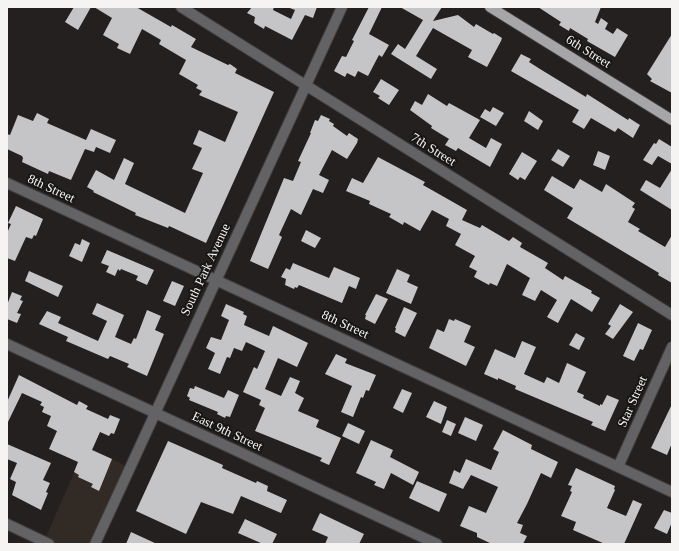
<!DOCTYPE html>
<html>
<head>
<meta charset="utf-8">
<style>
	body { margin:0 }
	#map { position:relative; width:679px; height:551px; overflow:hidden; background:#23201f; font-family:Georgia,serif }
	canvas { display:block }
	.frame { position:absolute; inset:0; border:8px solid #f6f4f3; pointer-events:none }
</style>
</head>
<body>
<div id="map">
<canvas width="679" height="551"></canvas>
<div class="frame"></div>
</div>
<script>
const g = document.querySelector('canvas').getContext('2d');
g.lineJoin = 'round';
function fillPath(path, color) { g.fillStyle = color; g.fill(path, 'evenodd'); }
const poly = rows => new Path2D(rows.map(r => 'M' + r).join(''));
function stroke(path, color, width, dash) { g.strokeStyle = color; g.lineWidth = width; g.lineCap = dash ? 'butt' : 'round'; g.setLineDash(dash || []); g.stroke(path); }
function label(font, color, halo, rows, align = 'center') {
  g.font = font + ' Georgia,serif'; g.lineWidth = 4; g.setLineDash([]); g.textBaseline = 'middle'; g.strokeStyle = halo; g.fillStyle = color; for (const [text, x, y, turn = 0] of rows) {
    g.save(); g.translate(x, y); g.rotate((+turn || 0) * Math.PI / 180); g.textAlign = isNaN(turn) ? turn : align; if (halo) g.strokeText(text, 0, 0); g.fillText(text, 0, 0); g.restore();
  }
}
fillPath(poly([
	[86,446,130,468,95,544,49,544,44,541]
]), '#312a25');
fillPath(poly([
	[74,7,91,7,78,30,65,22],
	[94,7,136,7,171,27,172,25,196,39,191,47,228,65,230,64,237,69,235,73,274,92,206,243,169,226,168,228,135,215,136,213,93,192,94,191,87,187,96,170,114,180,124,158,134,163,125,184,185,213,203,173,192,169,202,148,193,144,199,130,225,142,238,112,199,95,202,91,196,88,198,85,179,74,186,60,159,44,161,40,142,29,130,54,117,48,119,44,103,35,112,18],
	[252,7,274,7,273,10,291,19,295,10,287,7,317,7,313,18,305,15,292,40,265,26,264,29,254,23,255,17,247,13],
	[369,7,382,7,369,34,389,45,382,57,379,55,368,76,358,71,355,77,347,73,345,77,334,71,342,56,346,57,354,41,352,40],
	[400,7,442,7,433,21,458,15,474,27,476,24,493,34,494,33,502,38,501,41,487,67,468,57,472,50,433,28,416,56,437,69,431,79,391,54,398,44,405,49,423,20],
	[538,7,601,7,595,22,598,24,601,18,608,23,605,29,613,34,617,28,628,35,615,57,587,41,588,39,570,28,569,31,559,25,561,22],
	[672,34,672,93,650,81,652,79,647,74],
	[521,54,531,59,529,62,540,69,586,97,587,94,628,120,629,118,640,125,633,138,618,128,615,132,591,118,584,129,572,122,579,110,511,71],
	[381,79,399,90,389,105,378,98,380,96,373,92],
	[428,94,447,106,449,103,480,120,469,138,486,148,491,138,502,144,490,167,458,148,456,151,445,145,449,139,431,128,432,126,410,110,415,101,422,105],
	[493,107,504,113,496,126,480,117,485,109,490,112],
	[529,111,543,121,538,130,524,121],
	[37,113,49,119,47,123,86,140,91,129,116,140,110,153,96,147,94,152,85,149,71,180,49,171,48,174,22,162,23,158,22,156,7,149,7,134,10,135,18,115,33,121],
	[321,115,330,119,329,121,334,124,333,126,347,136,349,133,358,139,357,143,347,159,332,150,319,175,329,180,323,193,313,189,301,215,291,209,279,235,282,237,268,269,250,261,284,178,293,181,301,162,298,161,311,133,310,133,315,120,318,121],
	[659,139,672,147,672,164,658,156,652,165,643,160,654,143,656,144],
	[558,149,570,156,563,167,551,160],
	[598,151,610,156,605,170,593,165],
	[522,152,537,161,525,180,520,177,518,180,509,174],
	[378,157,425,182,423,185,467,210,462,220,480,228,482,225,509,241,513,237,522,243,520,247,548,263,545,268,563,280,565,276,592,291,591,293,600,298,592,312,571,299,558,323,547,317,557,300,541,290,535,301,522,295,530,278,507,264,497,286,490,283,489,285,474,277,477,271,469,267,475,256,455,245,461,234,446,226,449,219,432,210,420,231,404,222,403,225,389,217,391,214,369,204,370,201,346,191,352,178,363,183],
	[672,169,672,210,640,190,646,180,660,188],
	[552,176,574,189,580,179,602,192,606,184,635,203,632,207,635,209,628,222,640,229,638,231,665,247,672,235,672,283,658,275,659,273,567,218,573,208,544,190],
	[16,206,43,219,36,236,34,235,32,239,26,237,15,261,7,258,7,233,11,224,8,223],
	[306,230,321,238,315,248,301,241],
	[82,239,90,243,82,262,69,256,75,243,80,245],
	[107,250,154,270,147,285,136,280,138,276,121,269,120,271,118,269,115,276,106,272,109,266,101,263],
	[293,263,329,278,334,267,360,278,356,289,349,286,342,303,299,285,297,288,295,287,294,289,285,285,286,279,281,277,286,268,290,270],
	[397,269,410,275,407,282,418,287,411,304,386,293],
	[29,271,63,286,58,297,25,281],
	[172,281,184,286,175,306,163,301],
	[12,292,22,296,20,300,23,301,17,313,21,314,17,323,7,319,7,305],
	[376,294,388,299,375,324,365,319,366,315,365,315],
	[97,303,124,315,115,337,131,344,134,338,136,339,147,310,161,316,155,330,164,334,147,376,127,367,129,364,110,356,108,359,66,341,68,337,39,324,47,311,61,317,58,323,98,341,107,321,92,314],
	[226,304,244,312,243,314,247,316,244,325,269,336,273,326,308,343,297,367,278,358,265,389,281,396,290,377,300,381,295,393,304,398,298,411,319,420,316,427,341,438,329,465,320,461,322,458,255,431,265,408,259,405,261,400,243,392,254,367,257,369,265,351,246,342,242,351,234,348,230,358,227,357,220,374,208,369,215,353,206,348,211,337,221,340,229,320,221,316],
	[620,304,633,312,613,339,605,334,611,326,608,324],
	[404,307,417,313,405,337,395,332,396,328,395,328],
	[449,319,454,321,455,319,471,326,464,342,475,347,466,366,429,348,437,329,444,332],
	[638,323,652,330,643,350,640,349,634,361,623,356],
	[576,333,585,338,579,350,569,345],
	[522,341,536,347,524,374,544,383,547,377,559,383,567,363,586,372,577,392,584,395,583,398,600,406,600,404,602,405,607,395,619,400,605,431,591,425,593,422,515,389,516,386,498,378,498,380,484,374,495,349,515,358],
	[336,354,347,359,345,363,376,375,369,391,366,390,363,398,361,397,353,417,341,412,352,386,325,374],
	[19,375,77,405,79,401,88,406,86,409,108,419,110,415,120,419,114,434,111,433,109,436,100,432,92,450,112,459,99,491,91,487,93,484,78,477,79,475,74,472,78,462,49,449,57,431,47,426,51,416,42,412,44,407,40,405,42,402,22,393,7,424,7,402],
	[195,386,224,398,228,390,239,395,230,417,226,416,225,418,217,414,218,412,189,400,190,398,187,396,190,388,194,389],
	[402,389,412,393,403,413,393,408],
	[434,401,447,407,441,424,426,417],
	[672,404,672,443,667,455,651,448],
	[465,417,483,425,476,441,458,433],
	[447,420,456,424,451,436,442,432],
	[348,423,365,431,359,444,342,436],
	[503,430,532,445,531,449,558,462,551,478,541,473,527,504,517,523,523,525,520,533,527,536,523,544,492,544,477,537,477,533,460,526,469,506,486,513,498,487,471,475,463,489,449,483,454,470,460,473,466,459,491,470,499,452,493,449],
	[371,440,393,450,390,457,419,472,413,485,391,473,384,489,374,485,376,482,356,473],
	[168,441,223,465,222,468,256,483,257,481,268,486,267,491,287,500,281,513,241,496,233,514,201,502,186,534,136,511],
	[7,444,51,463,43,480,50,483,46,492,48,493,41,510,12,495,16,482,10,479,17,463,7,459],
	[576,468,615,486,614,489,615,490,607,508,626,516,633,500,642,504,624,544,605,544,573,530,576,522,561,516,572,492,570,491,572,486,568,485],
	[417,481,447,494,439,512,409,498],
	[664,510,672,513,672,522,667,534,654,528],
	[320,513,364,534,359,544,325,544,328,537,312,530],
	[245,519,277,534,272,544,263,544,238,533],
	[131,532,157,544,126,544]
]), '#c5c4c7');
const minor = poly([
	[181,7,672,315],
	[7,183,672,492],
	[7,344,437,544],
	[618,467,672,347],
	[7,524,49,544],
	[95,544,342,7]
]);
const major = poly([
	[490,7,672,120]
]);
stroke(minor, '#413e3d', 12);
stroke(major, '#413e3d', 12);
stroke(minor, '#636264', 10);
stroke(major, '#a6a5a7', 10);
label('13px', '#f6f4f3', '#191716', [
	["6th Street",588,52,32],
	["7th Street",433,150,32],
	["8th Street",51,189,25],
	["South Park Avenue",206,270,-65],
	["8th Street",345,325,25],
	["Star Street",633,402,-66],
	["East 9th Street",227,432,25]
]);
</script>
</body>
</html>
